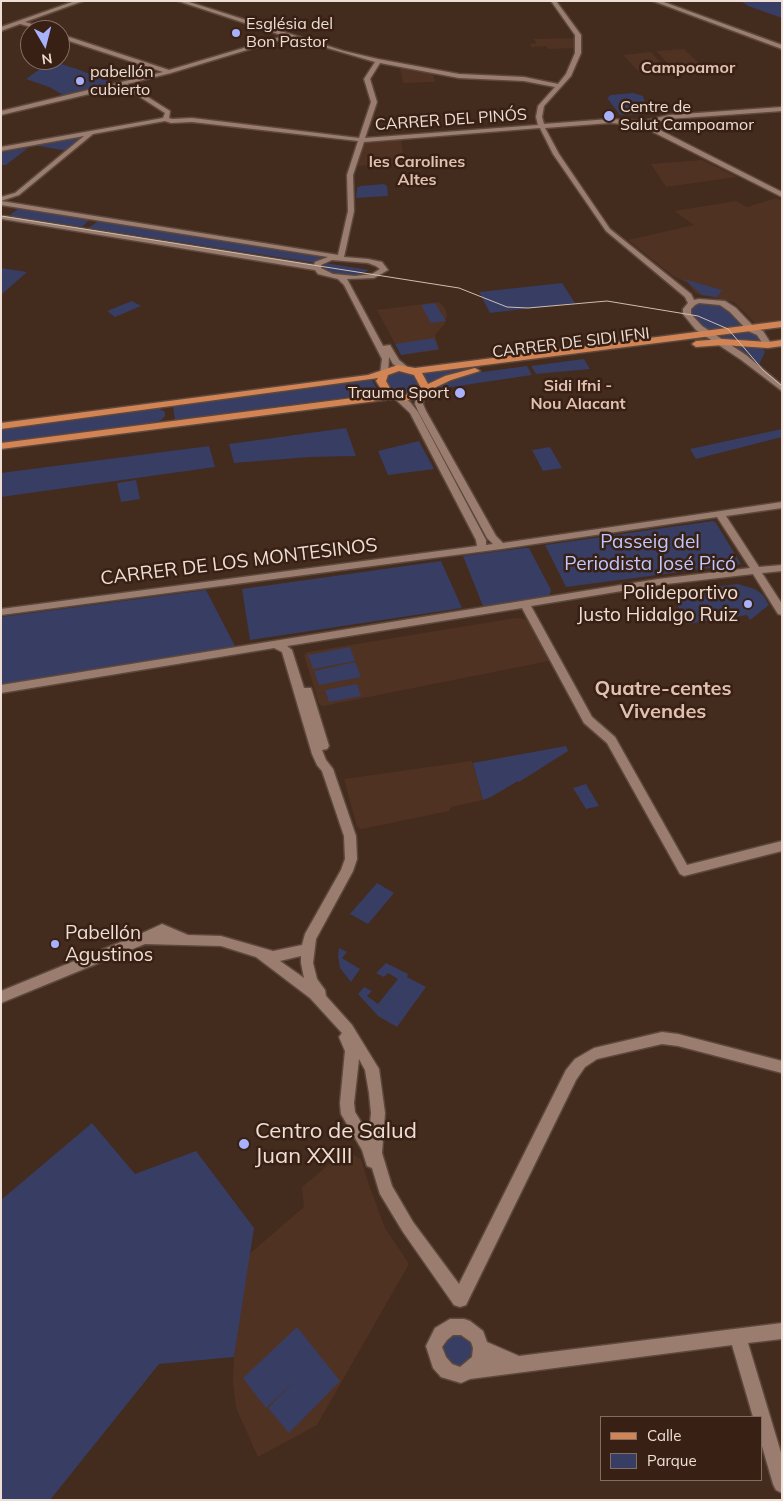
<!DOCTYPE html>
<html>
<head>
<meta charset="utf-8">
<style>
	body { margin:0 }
	#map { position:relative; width:783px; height:1501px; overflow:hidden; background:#432b1e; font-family:Mulish,sans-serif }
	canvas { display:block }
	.frame { position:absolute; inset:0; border:2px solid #eeded5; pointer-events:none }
	.legend { position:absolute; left:600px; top:1416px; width:162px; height:65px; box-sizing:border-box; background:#382114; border:1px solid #816d61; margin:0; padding:6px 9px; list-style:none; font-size:15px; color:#eeded5 }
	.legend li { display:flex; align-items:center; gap:10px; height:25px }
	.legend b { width:25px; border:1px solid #816d61 }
	.north { position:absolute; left:20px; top:20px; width:50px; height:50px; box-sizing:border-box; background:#382114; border:1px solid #816d61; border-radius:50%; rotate:172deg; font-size:14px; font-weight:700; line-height:20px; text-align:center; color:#eeded5 }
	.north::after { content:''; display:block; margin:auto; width:18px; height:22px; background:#a7b1fc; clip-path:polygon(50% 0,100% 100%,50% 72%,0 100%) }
</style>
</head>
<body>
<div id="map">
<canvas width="783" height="1501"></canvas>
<div class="frame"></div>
<ul class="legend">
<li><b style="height:6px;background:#d28455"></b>Calle</li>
<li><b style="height:14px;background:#383d63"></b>Parque</li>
</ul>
<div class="north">N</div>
</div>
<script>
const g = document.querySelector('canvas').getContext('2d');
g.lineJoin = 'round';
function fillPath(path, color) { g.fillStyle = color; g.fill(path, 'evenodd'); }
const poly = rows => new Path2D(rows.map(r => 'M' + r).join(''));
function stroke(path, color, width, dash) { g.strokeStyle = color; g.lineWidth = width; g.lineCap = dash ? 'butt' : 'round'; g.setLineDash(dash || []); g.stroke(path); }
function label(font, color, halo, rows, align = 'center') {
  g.font = font + ' Mulish,sans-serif'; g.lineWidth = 5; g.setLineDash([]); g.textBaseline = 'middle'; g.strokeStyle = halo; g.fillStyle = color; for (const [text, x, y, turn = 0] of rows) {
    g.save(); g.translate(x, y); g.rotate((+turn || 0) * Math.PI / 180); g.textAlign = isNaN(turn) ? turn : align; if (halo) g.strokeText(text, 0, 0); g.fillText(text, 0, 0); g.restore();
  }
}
fillPath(poly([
	[575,38,575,48,548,49,546,46,531,47,530,44,536,43,534,39],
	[684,49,700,64,671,67,656,51],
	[651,52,666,68,637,70,623,55],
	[402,67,433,73,435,82,403,83,400,68],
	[401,140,404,163,357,166,364,143],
	[702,160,737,177,666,187,651,164],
	[776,198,782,201,782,319,756,324,734,302,696,294,688,283,673,276,628,240,694,225,674,211,736,201,747,207],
	[439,302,445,308,447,316,444,325,435,335,439,350,401,355,377,310],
	[515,618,525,619,529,623,549,661,323,706,319,704,304,655,308,652],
	[472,761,483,800,451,807,449,811,362,829,357,827,344,779],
	[345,1151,361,1159,369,1185,385,1228,409,1264,317,1425,258,1457,236,1408,233,1382,234,1357,248,1255,304,1207,302,1187]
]), '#503222');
fillPath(poly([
	[741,1,782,1,782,18,748,6],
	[51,61,77,69,113,83,63,95,49,87,26,79],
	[633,93,643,96,649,114,620,115,607,98,611,95],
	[83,137,68,151,38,146,38,145],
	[28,148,6,165,1,165,1,152],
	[384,184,387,186,388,196,356,198,357,188,360,186],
	[20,207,91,218,82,227,9,216],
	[100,220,329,256,316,263,88,228],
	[325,263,369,270,359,275,342,276,330,273,322,269],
	[1,268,27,272,1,295],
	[684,279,722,290,717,297,702,295],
	[562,283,575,303,490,313,479,292],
	[132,301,141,306,115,317,107,311],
	[435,303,446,321,431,323,421,305],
	[703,303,717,304,726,307,745,326,712,332,705,329,691,314,691,310,693,306],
	[750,332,759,335,761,340,759,341,736,341,722,338,721,336],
	[434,338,439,349,401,355,395,344],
	[735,345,762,347,765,352,758,367,735,347],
	[584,359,590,369,536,374,531,366],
	[479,366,480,368,455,373,429,383,423,373],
	[527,366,532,375,438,389,436,387,451,380,475,373],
	[403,371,415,376,419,386,417,391,406,395,394,392,391,389,387,381,388,376,391,373],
	[372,380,379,393,175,420,173,406],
	[154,408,160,409,165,412,165,416,161,420,155,423,1,443,1,428],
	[346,428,356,456,310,457,234,463,229,444],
	[782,429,782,437,696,459,690,449],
	[419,441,434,469,388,475,378,451],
	[209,446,215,467,1,497,1,473],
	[550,447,562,468,543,471,532,450],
	[136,480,140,499,121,502,117,483],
	[713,521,716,523,741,564,566,587,545,545],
	[524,548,529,548,551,590,549,596,483,606,463,556],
	[441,561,462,608,250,640,242,589],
	[738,584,755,589,763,595,769,605,750,620,747,615,688,624,670,592],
	[206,590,236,648,1,686,1,617],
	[350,647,355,661,313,669,308,655],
	[355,662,361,677,319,685,314,671],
	[357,684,361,696,329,702,325,690],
	[566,746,568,751,519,782,518,781,491,797,483,800,473,763],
	[586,784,599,806,586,809,573,788],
	[377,883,394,893,368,924,350,914],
	[339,948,347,952,342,958,360,969,351,982,340,968,338,956],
	[386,963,408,974,407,977,426,987,397,1027,378,1016,358,994,364,987,372,991,367,996,378,1004,398,979,388,973,384,977,376,973],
	[92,1123,135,1174,196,1151,254,1228,234,1357,159,1364,50,1500,1,1500,1,1200],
	[297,1327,340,1381,289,1433,268,1408,297,1379,266,1408,243,1378],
	'442 1350a16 16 0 1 1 32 0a16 16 0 1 1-32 0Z'
]), '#383d63');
const secondary = poly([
	[75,1,83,1,25,22,52,30,43,30,20,24,1,31,1,27,75,1],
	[178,1,186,1,344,51,378,59,459,74,524,77,558,84,566,74,575,53,575,35,551,1,556,1,581,35,581,53,571,76,544,106,542,117,544,124,610,119,644,121,669,115,782,107,782,111,669,119,648,124,782,192,782,197,639,125,610,123,545,128,559,154,610,229,691,294,694,300,699,299,725,301,736,308,754,327,763,331,772,345,771,347,765,347,757,335,748,331,730,312,720,305,699,303,695,305,691,309,691,314,702,326,746,355,782,385,782,391,740,359,696,330,683,314,683,309,688,303,685,297,606,231,553,154,540,128,364,142,353,175,354,211,344,257,368,259,382,262,388,270,374,278,347,279,383,346,390,345,399,360,410,369,403,371,393,364,389,357,388,374,384,376,380,374,382,359,344,285,338,279,318,274,315,270,2,219,2,217,4,216,314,265,315,262,328,257,1,205,1,201,338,255,348,211,347,175,358,141,192,122,171,123,165,121,93,134,19,195,1,201,1,197,15,193,84,136,1,151,1,147,163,118,165,113,123,86,1,115,1,111,163,72,60,38,60,34,169,70,284,36,178,1],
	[290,37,375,62,364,79,371,102,359,138,192,118,172,119,169,118,170,111,127,84,171,73,290,37],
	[380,63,459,78,524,81,555,87,538,106,536,117,538,125,365,138,377,102,370,79,380,63],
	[332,260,368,263,376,266,380,269,372,274,355,276,333,274,321,268,321,265,332,260],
	[653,1,661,1,782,45,782,49,653,1],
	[420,392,424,395,423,404,426,411,496,536,503,543,782,502,782,508,726,516,759,567,782,565,782,571,762,573,782,604,782,615,778,614,753,574,658,585,531,606,592,717,615,737,687,865,782,841,782,851,684,876,680,874,607,743,584,723,522,608,287,646,292,650,304,688,311,688,312,691,329,746,327,749,322,750,326,760,333,769,356,836,357,859,353,871,316,939,313,963,317,979,325,990,326,996,352,1025,379,1069,385,1113,382,1153,392,1186,413,1222,459,1284,566,1070,575,1059,594,1048,662,1032,678,1034,782,1061,782,1073,678,1046,662,1044,597,1059,585,1067,576,1080,466,1305,460,1307,454,1305,403,1232,380,1194,372,1168,367,1166,362,1150,341,1114,340,1103,345,1051,339,1037,342,1033,310,998,256,957,221,946,145,944,1,1003,1,991,138,935,162,924,188,935,221,936,273,951,302,945,305,934,341,870,345,859,344,836,322,771,317,765,312,754,282,652,274,648,1,693,1,685,658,579,750,568,717,517,501,549,1,615,1,609,477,546,476,540,410,413,393,397,397,394,410,402,418,412,486,540,486,545,493,544,487,538,418,411,415,404,416,395,420,392],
	[301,956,301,963,304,978,280,961,301,956],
	[359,1059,365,1070,369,1093,371,1113,369,1135,355,1112,354,1103,359,1059],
	[450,1319,464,1319,470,1321,483,1331,487,1342,519,1356,782,1323,782,1339,748,1343,782,1456,782,1493,776,1490,773,1484,762,1446,762,1417,753,1417,732,1345,470,1379,461,1383,441,1377,433,1368,426,1346,435,1328,450,1319],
	[453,1335,461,1335,471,1342,473,1348,472,1357,460,1367,452,1364,446,1357,442,1347,447,1340,453,1335]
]);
const primary = poly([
	[782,321,782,327,422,373,428,384,445,376,475,368,480,371,451,380,430,390,426,395,420,398,405,401,392,399,1,449,1,443,384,394,376,381,378,378,1,429,1,423,368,375,398,365,415,368,782,321],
	[399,371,414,375,421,388,419,391,405,395,397,394,391,390,386,381,388,375,399,371],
	[723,339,768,342,782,340,782,346,768,348,723,345,696,347,692,344,696,341,723,339]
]);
stroke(secondary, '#5c483c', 3);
stroke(primary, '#5c483c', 3);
fillPath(secondary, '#9a7d6e');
fillPath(primary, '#d28455');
stroke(poly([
	[1,216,459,288,507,307,528,308,607,301,698,316,728,329,763,370,782,386]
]), '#cebdb3', 1);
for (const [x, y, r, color] of [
	[236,33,5,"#a7b1fc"],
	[80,81,5,"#a7b1fc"],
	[609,116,6,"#a7b1fc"],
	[460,393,6,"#a7b1fc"],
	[748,604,5,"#a7b1fc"],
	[55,944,5,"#a7b1fc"],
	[244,1144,6,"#a7b1fc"]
]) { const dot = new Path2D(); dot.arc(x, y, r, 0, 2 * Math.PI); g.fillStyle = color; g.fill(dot); stroke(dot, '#382114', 2); }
label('16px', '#eeded5', '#382114', [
	["Església del",246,24],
	["Bon Pastor",246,42],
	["pabellón",90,72],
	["cubierto",90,90],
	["Centre de",620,107],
	["Salut Campoamor",620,125],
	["Trauma Sport",449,393,"right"]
], 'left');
label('bold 16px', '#e0c1b0', '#382114', [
	["Campoamor",688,68],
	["les Carolines",417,162],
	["Altes",417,180],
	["Sidi Ifni -",578,386],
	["Nou Alacant",578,404]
]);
label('16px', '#eeded5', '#382114', [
	["CARRER DEL PINÓS",451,120,-4],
	["CARRER DE SIDI IFNI",571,343,-7]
]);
label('19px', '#bfc7ff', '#382114', [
	["Passeig del",650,542],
	["Periodista José Picó",650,564]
]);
label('19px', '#eeded5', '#382114', [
	["CARRER DE LOS MONTESINOS",239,562,-7]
]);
label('19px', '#eeded5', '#382114', [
	["Polideportivo",738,593],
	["Justo Hidalgo Ruiz",738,615],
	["Pabellón",65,933,"left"],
	["Agustinos",65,955,"left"]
], 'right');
label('bold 20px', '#e0c1b0', '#382114', [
	["Quatre-centes",663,689],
	["Vivendes",663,712]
]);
label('22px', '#eeded5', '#382114', [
	["Centro de Salud",255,1131],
	["Juan XXIII",255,1156]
], 'left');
</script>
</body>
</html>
